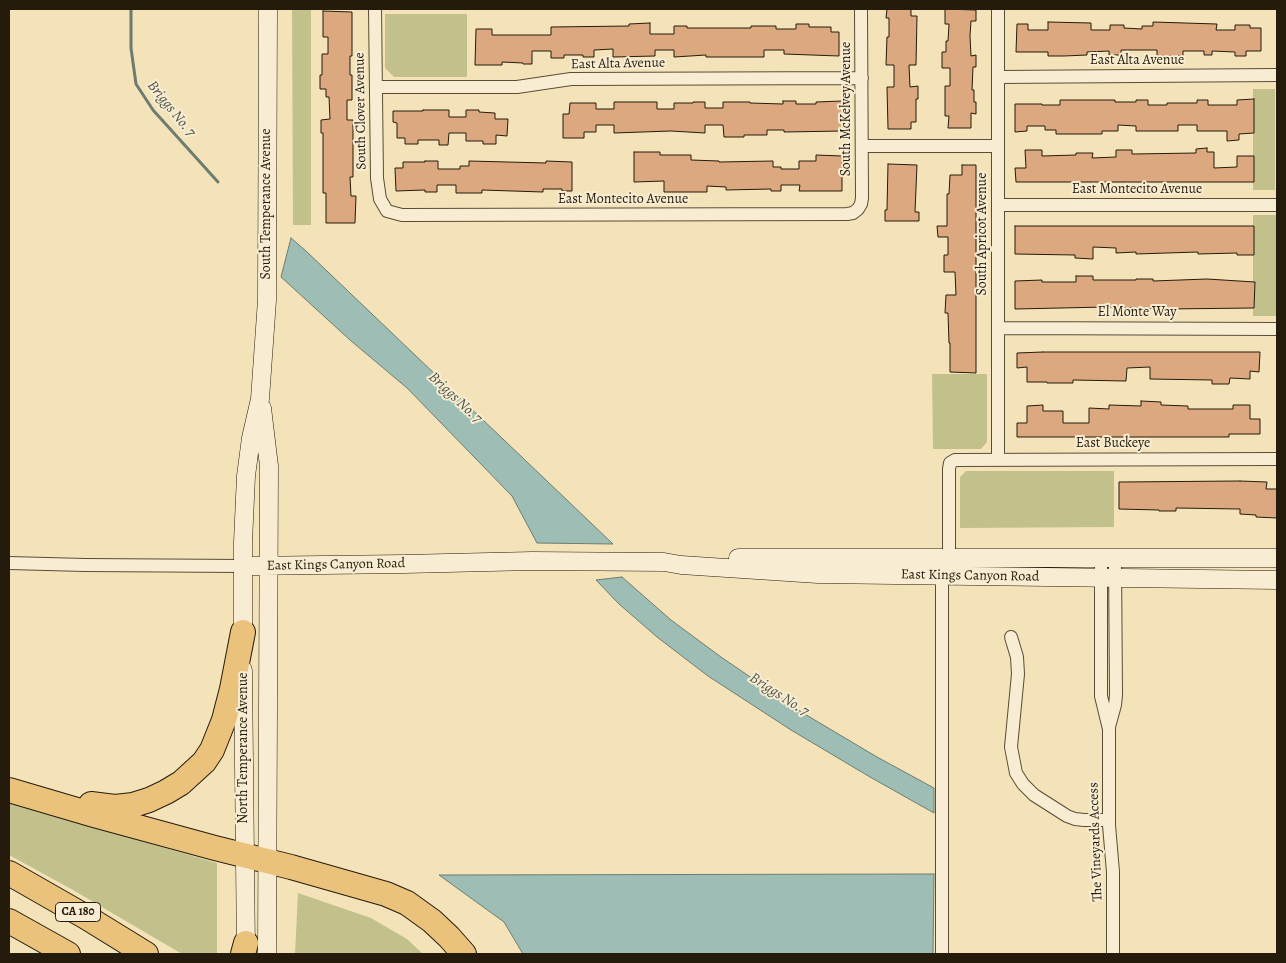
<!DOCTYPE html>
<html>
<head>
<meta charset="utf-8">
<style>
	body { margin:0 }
	#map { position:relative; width:1286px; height:963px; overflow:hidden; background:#f4e3b9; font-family:Alegreya,serif }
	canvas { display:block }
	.frame { position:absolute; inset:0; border:10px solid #251b0c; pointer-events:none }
</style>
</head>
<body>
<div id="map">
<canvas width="1286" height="963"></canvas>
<div class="frame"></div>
</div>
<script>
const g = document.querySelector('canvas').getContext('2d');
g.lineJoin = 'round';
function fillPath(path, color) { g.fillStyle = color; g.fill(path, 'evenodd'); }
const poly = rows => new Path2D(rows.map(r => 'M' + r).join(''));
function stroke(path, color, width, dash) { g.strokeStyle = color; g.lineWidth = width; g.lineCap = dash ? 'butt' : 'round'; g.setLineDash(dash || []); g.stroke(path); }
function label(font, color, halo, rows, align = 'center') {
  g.font = font + ' Alegreya,serif'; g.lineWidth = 4; g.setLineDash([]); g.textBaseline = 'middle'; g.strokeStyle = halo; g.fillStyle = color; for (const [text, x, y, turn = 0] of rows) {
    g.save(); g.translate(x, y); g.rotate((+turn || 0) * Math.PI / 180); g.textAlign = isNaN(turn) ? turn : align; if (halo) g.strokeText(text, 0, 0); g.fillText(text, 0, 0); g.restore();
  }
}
fillPath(poly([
	[292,9,311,9,311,225,293,225],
	[385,14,467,14,467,77,394,77,385,68],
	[1253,89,1275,89,1275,190,1253,190],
	[1253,215,1277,215,1277,316,1253,316],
	[932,374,987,374,987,442,981,449,933,449],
	[966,471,1114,471,1114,527,960,528,960,477],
	[9,803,217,863,217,954,182,954,73,890,9,855],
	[298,893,371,918,407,939,423,954,295,954]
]), '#c2c18b');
const water = poly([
	[291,238,306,251,613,544,537,543,512,496,407,388,350,340,281,277,291,238],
	[622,577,671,620,721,657,803,713,877,757,934,788,934,813,870,777,791,730,708,676,657,637,619,604,596,580,622,577],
	[934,874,933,954,523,954,504,922,439,875,934,874]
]);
fillPath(water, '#9dbdb5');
stroke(water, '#6d7c71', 1);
stroke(poly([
	[131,9,131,48,136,84,153,110,218,182]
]), '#6d7c71', 3);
const building = poly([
	[887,9,911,9,911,16,917,16,916,65,909,65,910,87,918,86,918,99,916,99,916,122,911,122,911,129,888,129,887,87,894,87,894,65,886,65,887,37,889,37,889,18,886,18,887,9],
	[945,9,976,10,976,21,971,21,970,36,971,56,976,55,976,67,973,67,972,90,974,90,974,102,976,102,976,114,971,113,971,128,948,128,949,116,945,116,945,86,950,86,950,68,942,68,942,52,946,52,946,41,948,41,949,24,945,24,945,9],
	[323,11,352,12,352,56,350,56,350,75,352,75,352,100,347,100,347,120,353,120,353,177,350,177,351,196,356,196,355,223,326,223,326,193,323,193,323,133,321,133,321,120,330,119,329,97,326,97,326,89,320,89,320,75,322,75,322,54,328,54,328,37,323,37,323,11],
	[1048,22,1091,23,1091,30,1110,30,1110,25,1124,25,1124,28,1142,29,1142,26,1153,26,1153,22,1217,24,1216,30,1235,30,1235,25,1250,25,1250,28,1261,28,1261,51,1246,51,1246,56,1235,56,1235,52,1212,51,1212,55,1204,55,1204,51,1183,51,1183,56,1157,56,1157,50,1121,50,1121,55,1109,55,1109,51,1087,52,1087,55,1064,56,1048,56,1048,52,1016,52,1017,24,1028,24,1028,30,1048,30,1048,22],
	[650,23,650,34,674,34,674,26,687,26,687,28,751,28,751,26,776,26,776,29,796,29,796,24,809,24,809,27,831,27,831,32,839,32,839,56,784,54,784,50,764,50,764,57,706,57,706,55,674,57,674,50,655,50,655,56,613,57,613,49,594,50,594,57,583,57,583,55,564,55,564,58,551,58,551,51,532,51,532,64,523,64,523,63,502,62,502,65,475,65,476,29,492,29,492,35,551,35,551,27,629,26,629,24,650,23],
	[1254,99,1254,133,1239,134,1239,140,1227,141,1227,131,1197,131,1197,125,1178,125,1178,131,1136,131,1136,126,1118,125,1118,131,1102,131,1102,134,1056,134,1056,130,1045,130,1045,126,1027,126,1027,131,1015,132,1015,104,1042,104,1042,105,1060,105,1060,100,1115,100,1115,102,1136,102,1136,100,1148,100,1148,105,1167,105,1167,103,1197,103,1197,100,1208,100,1208,105,1237,105,1237,100,1254,99],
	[783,101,796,101,796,104,816,104,816,102,842,101,843,131,784,132,784,130,767,130,767,135,744,135,744,137,724,137,723,125,705,125,705,133,671,131,614,133,614,125,596,125,596,132,584,132,584,138,563,138,563,114,569,114,570,103,596,103,596,109,614,109,614,102,657,102,657,109,674,109,674,103,693,103,693,102,705,102,705,108,723,108,723,102,750,102,750,103,783,104,783,101],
	[423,110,449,110,449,117,466,117,466,110,479,110,479,112,495,113,495,119,508,119,507,136,496,135,496,144,483,144,483,141,466,141,466,133,449,133,448,145,439,145,439,140,418,140,418,144,405,144,405,138,397,138,397,123,393,122,393,111,423,111,423,110],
	[1207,148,1207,152,1214,152,1214,168,1237,167,1237,156,1254,156,1254,182,1016,182,1015,168,1026,168,1025,150,1042,150,1042,156,1076,155,1076,153,1093,153,1092,158,1116,157,1116,150,1132,150,1132,154,1196,153,1196,149,1207,148],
	[634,152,660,152,660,155,691,155,691,160,719,161,719,162,773,161,773,167,781,167,781,169,799,169,799,161,816,161,816,155,842,156,842,191,799,191,800,185,781,185,781,191,771,191,771,189,726,190,726,187,707,186,707,192,664,192,664,181,634,182,634,152],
	[425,161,438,161,438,169,460,169,460,166,469,166,469,161,546,163,546,161,572,162,572,191,562,191,562,189,543,189,543,192,482,190,482,193,456,193,456,185,437,185,437,192,425,192,425,190,396,191,395,168,403,168,403,162,425,162,425,161],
	[888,164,917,165,915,212,919,212,919,221,885,221,885,210,887,210,888,164],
	[962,165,976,165,976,373,950,372,950,343,949,343,948,313,945,313,946,295,956,295,955,272,944,272,944,255,948,255,948,237,938,237,937,226,947,226,947,194,949,194,950,175,962,175,962,165],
	[1015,226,1254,226,1254,255,1237,255,1237,253,1198,254,1198,252,1136,254,1136,252,1116,253,1116,248,1093,247,1093,259,1075,258,1075,255,1015,254,1015,226],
	[1076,276,1093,276,1093,280,1136,280,1136,279,1153,279,1153,281,1207,279,1255,282,1254,308,1167,309,1106,307,1015,309,1015,281,1042,280,1042,282,1076,282,1076,276],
	[1043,352,1260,352,1259,372,1250,371,1250,379,1230,378,1229,384,1212,384,1212,380,1150,379,1150,367,1127,368,1126,381,1073,380,1073,383,1047,383,1047,382,1027,382,1027,367,1017,368,1017,353,1043,352],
	[1141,401,1161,402,1161,405,1188,406,1188,409,1233,409,1233,405,1250,405,1250,419,1260,419,1260,434,1229,434,1229,437,1017,437,1017,423,1027,423,1027,406,1043,405,1043,411,1063,411,1063,423,1089,423,1089,408,1109,409,1109,405,1141,406,1141,401],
	[1240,481,1267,482,1266,489,1277,489,1277,518,1256,517,1256,515,1240,514,1240,509,1176,508,1176,511,1159,511,1159,510,1119,509,1119,482,1240,481]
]);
fillPath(building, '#dba87f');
stroke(building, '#251b0c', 1);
const minor = poly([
	[375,9,377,178,380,199,387,211,402,215,847,214,853,213,858,209,861,204,862,198,861,9],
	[998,9,998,459],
	[998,77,1277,75],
	[376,87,517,87,571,79,862,78],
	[862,146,998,146],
	[998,205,1277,205],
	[998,328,1277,329],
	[1101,558,1101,696,1109,729,1109,825,1113,872,1113,954],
	[949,559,949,469,950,463,955,460,1277,459],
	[9,563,85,565,243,566],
	[1011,637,1017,657,1018,674,1011,747,1016,773,1023,784,1034,795,1067,816,1075,819,1084,820,1109,820],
	[1109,727,1115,705,1116,695,1115,558],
	[942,954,942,575]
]);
const secondary = poly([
	[262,408,269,466,267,954],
	[738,558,1277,558],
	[243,566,404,564,532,561,664,562,681,565,818,574,1277,580],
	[243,644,243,542,246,476,251,438,260,399,267,300,268,9],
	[243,670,246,954]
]);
const motorway = poly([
	[9,790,94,815,215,848,291,867,386,894,407,903,432,921,449,937,464,954],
	[91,804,115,807,133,805,149,800,166,792,181,783,204,762,212,750,224,720,232,689,243,632],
	[9,873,86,917,146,954],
	[9,921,68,954],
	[243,954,246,943]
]);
stroke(minor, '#594d37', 14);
stroke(secondary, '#251b0c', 19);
stroke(motorway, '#251b0c', 26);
stroke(minor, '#f8edd2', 12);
stroke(secondary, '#f8edd2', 18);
stroke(motorway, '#eac27c', 24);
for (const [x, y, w] of [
	[78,912,45]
]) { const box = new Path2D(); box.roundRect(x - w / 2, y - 9.5, w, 19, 4); g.fillStyle = '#f8edd2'; g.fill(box); stroke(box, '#251b0c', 1); }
label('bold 12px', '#251b0c', null, [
	["CA 180",78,912]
]);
label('14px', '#251b0c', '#f8edd2', [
	["East Alta Avenue",1137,61],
	["East Alta Avenue",618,64,-1],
	["South McKelvey Avenue",847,109,-90],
	["South Clover Avenue",361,111,-91],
	["East Montecito Avenue",1137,190],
	["East Montecito Avenue",623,200],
	["South Temperance Avenue",267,204,-90],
	["South Apricot Avenue",983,234,-90],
	["El Monte Way",1137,313],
	["East Buckeye",1113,444],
	["East Kings Canyon Road",336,565,-1],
	["East Kings Canyon Road",970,576,1],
	["North Temperance Avenue",244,748,-90],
	["The Vineyards Access",1096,842,-92]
]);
label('italic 15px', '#4f5447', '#f8edd2', [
	["Briggs No. 7",171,109,51],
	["Briggs No. 7",455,398,43],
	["Briggs No. 7",779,695,33]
]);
</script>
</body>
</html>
